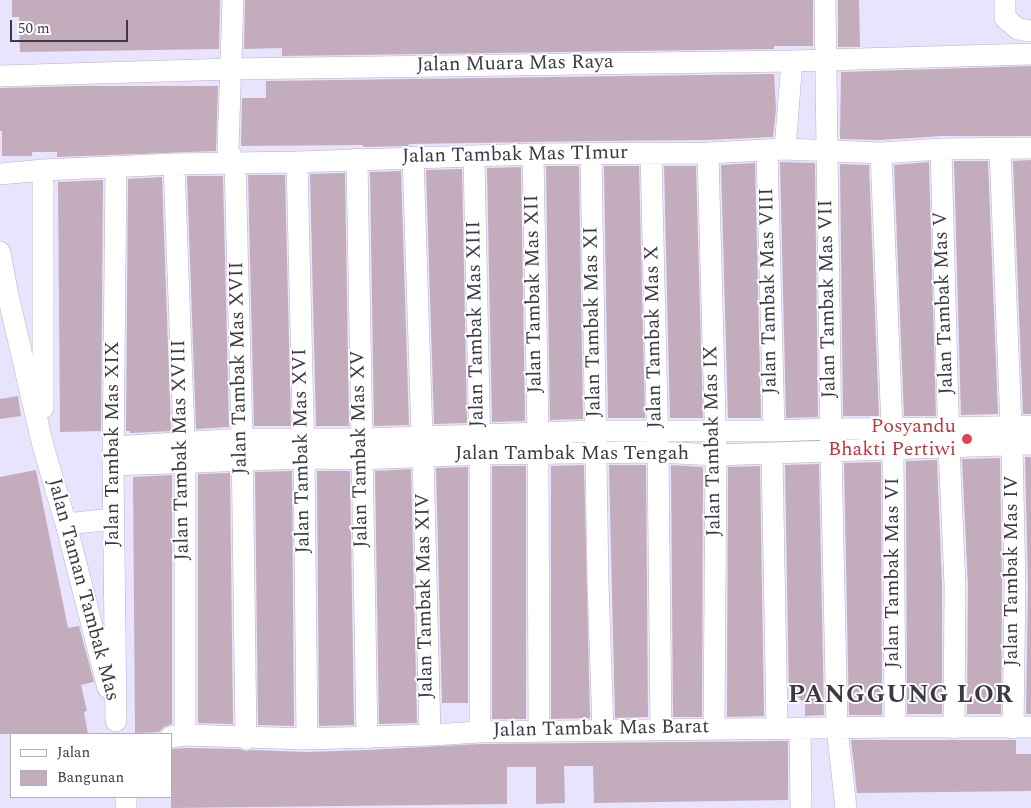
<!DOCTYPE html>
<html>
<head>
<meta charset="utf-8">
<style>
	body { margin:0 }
	#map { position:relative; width:1031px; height:808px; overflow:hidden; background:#e9e4fe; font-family:Spectral,serif }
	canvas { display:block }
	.legend { position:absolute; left:10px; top:733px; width:162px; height:65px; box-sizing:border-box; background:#fff; border:1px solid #b1b0b4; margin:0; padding:6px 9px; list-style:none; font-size:15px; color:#3b3943 }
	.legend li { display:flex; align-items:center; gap:10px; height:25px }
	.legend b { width:25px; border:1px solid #b1b0b4 }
	.scale { position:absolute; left:10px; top:20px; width:118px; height:22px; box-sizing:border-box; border:2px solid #3b3943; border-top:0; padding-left:6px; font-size:15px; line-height:18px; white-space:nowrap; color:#3b3943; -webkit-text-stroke:4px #fff; paint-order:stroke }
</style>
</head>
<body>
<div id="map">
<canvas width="1031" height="808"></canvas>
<ul class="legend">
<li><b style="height:6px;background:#fff"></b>Jalan</li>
<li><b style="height:14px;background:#c3acbc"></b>Bangunan</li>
</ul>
<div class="scale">50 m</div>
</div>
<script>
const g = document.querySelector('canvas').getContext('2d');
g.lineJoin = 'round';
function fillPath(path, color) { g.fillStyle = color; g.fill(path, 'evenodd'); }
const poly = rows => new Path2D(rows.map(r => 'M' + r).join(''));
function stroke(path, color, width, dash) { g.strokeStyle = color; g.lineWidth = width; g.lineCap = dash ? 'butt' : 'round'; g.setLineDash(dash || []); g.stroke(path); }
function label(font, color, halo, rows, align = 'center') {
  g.font = font + ' Spectral,serif'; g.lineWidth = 4; g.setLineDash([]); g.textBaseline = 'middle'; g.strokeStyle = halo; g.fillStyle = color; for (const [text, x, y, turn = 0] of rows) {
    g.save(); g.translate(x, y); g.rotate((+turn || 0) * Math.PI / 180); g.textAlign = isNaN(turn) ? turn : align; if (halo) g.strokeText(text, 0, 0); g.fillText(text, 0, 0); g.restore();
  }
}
fillPath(poly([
	[12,0,220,0,219,49,20,52,19,17,12,17],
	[245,0,813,0,813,46,774,46,774,49,282,56,282,48,244,49],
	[838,0,859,0,860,47,838,47],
	[1031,66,1031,136,941,136,881,140,840,139,841,72],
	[774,74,776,109,773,137,708,140,591,141,409,144,408,146,363,147,363,145,241,146,242,98,266,98,266,81],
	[80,86,218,86,216,151,57,157,57,152,32,152,32,156,2,156,2,131,0,131,0,88],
	[1031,160,1031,414,1023,414,1013,161],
	[954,161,988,161,998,414,961,415],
	[780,162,815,163,818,417,786,418],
	[929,162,936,416,904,416,894,165],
	[755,163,761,418,728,418,721,165],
	[840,164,869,165,879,416,843,416],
	[546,166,579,166,583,419,550,420],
	[604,166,639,166,645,418,608,418],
	[664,166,696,166,703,418,670,418],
	[521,167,525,421,492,422,487,168],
	[462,169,467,423,434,424,426,170],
	[401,171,409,425,374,426,370,172],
	[345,173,349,426,316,426,310,174],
	[248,175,285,175,291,426,254,426],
	[187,176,223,176,229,427,196,429],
	[162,177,171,431,130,433,130,431,126,431,128,179],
	[103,180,101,431,60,432,58,182],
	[18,396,21,416,0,419,0,399],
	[1025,457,1031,457,1031,714,1026,714,1028,585],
	[1000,458,1002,585,1001,714,967,714,968,585,962,459],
	[937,460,942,585,942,714,907,714,906,461],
	[881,462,882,715,849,715,844,463],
	[819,464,824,715,805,716,805,704,798,697,789,697,785,465],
	[584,465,590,718,551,719,551,466],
	[609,465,646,465,648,717,615,718],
	[671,465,703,467,702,717,673,717],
	[492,466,526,466,526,719,492,719],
	[760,466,764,716,727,717,728,467],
	[468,467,468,703,442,703,436,468],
	[411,469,417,723,379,724,375,471],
	[36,470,68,628,79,626,94,682,81,685,87,711,84,712,88,734,0,734,0,477],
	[292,471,294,726,258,725,255,472],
	[317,471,350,471,354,725,319,726],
	[230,473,233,724,198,723,198,474],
	[172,475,172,724,164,727,159,732,135,733,133,477],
	[851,740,1016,740,1016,754,1031,754,1031,791,857,793],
	[788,741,788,800,594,803,593,766,564,766,565,803,536,804,536,767,507,767,507,804,171,808,171,749,186,748,239,749,246,751,252,750,307,752,368,750,480,744]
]), '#c3acbc');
const minor = poly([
	[233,0,228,150,235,163,242,439,246,739],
	[825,0,831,450,837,728,846,808],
	[1005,0,1005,18,1018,29,1031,31],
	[0,76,232,69,792,61,1031,54],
	[785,149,792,61],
	[941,149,949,447,955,585,954,728],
	[1000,149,1011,426],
	[767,150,774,431],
	[591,153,598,583,603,730],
	[708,153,716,455,714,729],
	[881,153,892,428],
	[533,154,538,433],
	[651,154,658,452,661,730],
	[413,157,422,436],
	[474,157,480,454,480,732],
	[357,159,367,738],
	[297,162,304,458,307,739],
	[174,164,185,462,185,735],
	[116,167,113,465,116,721],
	[0,174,43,170,174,164,297,162,533,154,708,153,785,149,881,153,941,149,1031,148],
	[0,252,7,291,43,446,66,524,108,688],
	[43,408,43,170],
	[1012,445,1015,585,1013,728],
	[113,447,242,439,365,439,595,431,774,431,830,429,949,428,1031,426],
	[893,448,895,727],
	[772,453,777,728],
	[538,454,539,731],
	[423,456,430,735],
	[113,465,304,458,361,459,480,454,658,452,716,455,1031,444],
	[66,524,113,519],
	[800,728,801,808],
	[171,737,185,735,307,739,430,735,480,732,895,727,1031,727],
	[126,797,126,808]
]);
stroke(minor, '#b6b1c9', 22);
stroke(minor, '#fff', 21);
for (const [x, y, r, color] of [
	[967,439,6,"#e0444e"]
]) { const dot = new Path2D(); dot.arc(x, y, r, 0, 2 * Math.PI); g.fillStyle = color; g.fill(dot); stroke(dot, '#fff', 2); }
label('20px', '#3b3943', '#fff', [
	["Jalan Muara Mas Raya",515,65,-1],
	["Jalan Tambak Mas TImur",515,156,-1],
	["Jalan Tambak Mas VIII",770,291,-91],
	["Jalan Tambak Mas XII",535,294,-91],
	["Jalan Tambak Mas VII",829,299,-91],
	["Jalan Tambak Mas V",945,303,-92],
	["Jalan Tambak Mas XI",594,322,-91],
	["Jalan Tambak Mas XIII",477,324,-91],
	["Jalan Tambak Mas X",655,337,-91],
	["Jalan Tambak Mas XVII",240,368,-91],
	["Jalan Tambak Mas IX",714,441,-91],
	["Jalan Tambak Mas XIX",114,444,-90],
	["Jalan Tambak Mas XV",361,449,-91],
	["Jalan Tambak Mas XVIII",182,450,-91],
	["Jalan Tambak Mas XVI",303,451,-91],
	["Jalan Tambak Mas Tengah",572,455],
	["Jalan Tambak Mas IV",1013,571,-90],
	["Jalan Tambak Mas VI",894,573,-90],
	["Jalan Taman Tambak Mas",82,590,75],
	["Jalan Tambak Mas XIV",426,596,-91],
	["Jalan Tambak Mas Barat",601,730,-1]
]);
label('20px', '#be3a42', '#fff', [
	["Posyandu",956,428],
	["Bhakti Pertiwi",956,451]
], 'right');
g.letterSpacing = '1px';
label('bold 25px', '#3b3943', '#fff', [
	["PANGGUNG LOR",901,697]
]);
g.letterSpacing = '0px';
</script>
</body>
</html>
